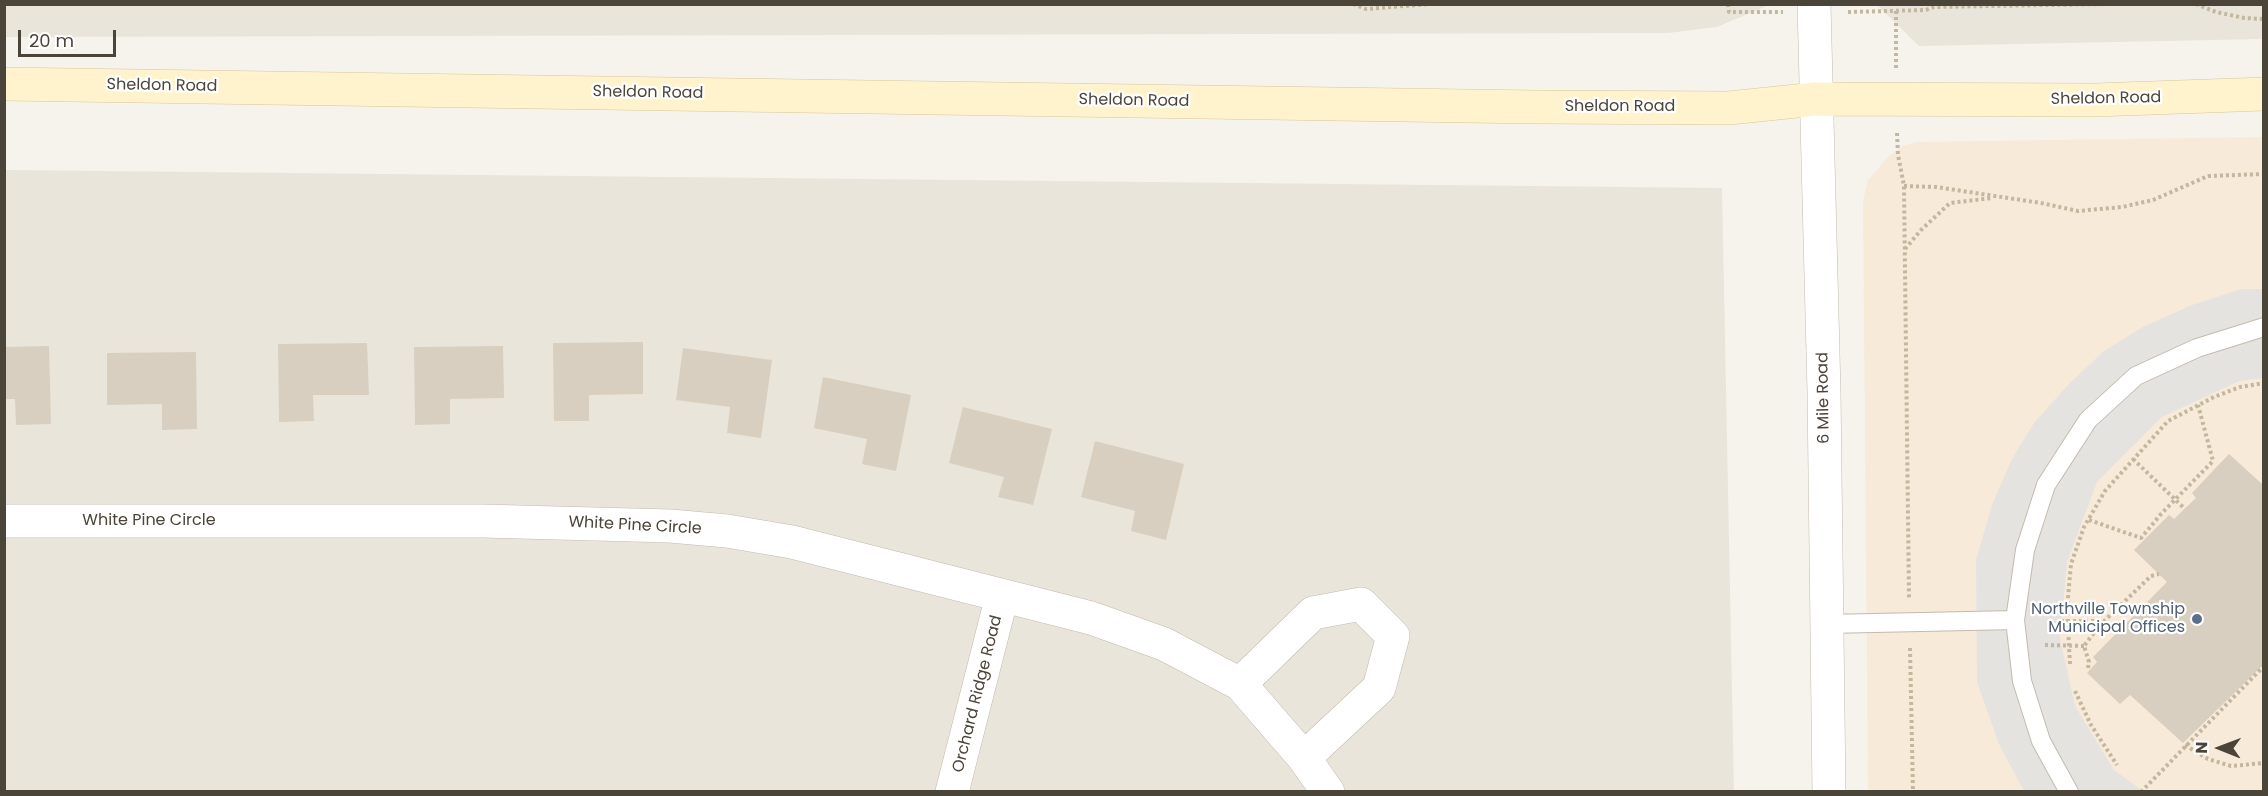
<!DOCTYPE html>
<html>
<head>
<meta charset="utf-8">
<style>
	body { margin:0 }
	#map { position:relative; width:2268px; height:796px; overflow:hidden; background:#f6f3ec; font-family:Poppins,sans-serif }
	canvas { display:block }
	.frame { position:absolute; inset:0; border:6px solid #4b4439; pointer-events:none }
	.north { position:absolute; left:2190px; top:718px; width:60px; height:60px; -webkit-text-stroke:4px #fff; paint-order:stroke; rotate:271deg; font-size:16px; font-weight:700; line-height:24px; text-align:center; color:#4b4439 }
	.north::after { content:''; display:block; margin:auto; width:21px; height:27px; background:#4b4439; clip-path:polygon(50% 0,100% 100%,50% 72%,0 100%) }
	.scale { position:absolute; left:18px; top:30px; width:98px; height:27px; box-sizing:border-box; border:3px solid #4b4439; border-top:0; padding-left:8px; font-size:18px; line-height:21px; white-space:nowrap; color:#4b4439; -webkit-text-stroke:4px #fff; paint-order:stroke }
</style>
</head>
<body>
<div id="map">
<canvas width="2268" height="796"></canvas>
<div class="frame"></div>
<div class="north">N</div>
<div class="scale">20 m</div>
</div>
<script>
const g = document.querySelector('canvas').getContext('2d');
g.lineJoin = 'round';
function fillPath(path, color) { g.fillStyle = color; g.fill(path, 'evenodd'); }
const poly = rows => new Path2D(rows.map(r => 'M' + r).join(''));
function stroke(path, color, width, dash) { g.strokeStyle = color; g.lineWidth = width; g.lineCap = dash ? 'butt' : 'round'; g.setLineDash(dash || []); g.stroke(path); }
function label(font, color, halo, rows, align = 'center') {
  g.font = font + ' Poppins,sans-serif'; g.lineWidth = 4.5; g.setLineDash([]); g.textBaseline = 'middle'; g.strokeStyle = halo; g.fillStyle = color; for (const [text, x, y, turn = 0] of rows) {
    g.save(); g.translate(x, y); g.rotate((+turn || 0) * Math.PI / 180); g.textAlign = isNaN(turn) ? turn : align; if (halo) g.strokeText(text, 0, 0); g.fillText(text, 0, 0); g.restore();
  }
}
fillPath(poly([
	[4,5,5,4,1769,5,1717,27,1668,33,5,37],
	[1877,5,2263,5,2263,39,1919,46],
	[5,170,1722,188,1734,791,5,792]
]), '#eae5da');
fillPath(poly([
	[2263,137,2263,791,1868,792,1863,201,1868,180,1888,157,1903,146,1916,142]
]), '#f7ead8');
fillPath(poly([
	[2242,289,2263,289,2263,378,2239,381,2162,417,2097,482,2067,562,2060,639,2075,706,2114,770,2143,791,2024,791,1999,744,1977,682,1976,560,1992,505,2012,459,2034,423,2068,385,2104,351,2143,327,2192,305]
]), '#e5e3e0');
fillPath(poly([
	[643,342,643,394,589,395,589,421,554,421,553,343],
	[367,343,369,395,313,395,314,421,279,422,278,344],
	[49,346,51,424,16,425,15,399,4,399,4,347],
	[503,346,504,398,450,399,450,424,415,425,414,347],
	[683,348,772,360,761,438,727,433,730,407,676,400],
	[196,352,197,429,162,430,162,404,107,405,107,353],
	[823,377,911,395,896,471,862,464,867,439,814,428],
	[963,407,1052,429,1033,505,998,497,1004,477,949,463],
	[1095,441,1184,464,1166,540,1131,531,1135,511,1081,497],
	[2229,454,2262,484,2264,482,2264,664,2183,743,2130,695,2120,704,2087,673,2097,662,2093,657,2167,582,2134,550,2169,515,2174,519,2196,498,2192,493]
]), '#d8cfc1');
const service = poly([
	[1827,624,2015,620],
	[2069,792,2041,741,2022,681,2015,620,2025,550,2046,485,2088,420,2136,376,2197,348,2264,327]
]);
const minor = poly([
	[4,521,482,521,670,526,727,531,792,542,1091,618,1164,644,1240,684,1304,758,1328,792],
	[1240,684,1313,613,1361,604,1393,636,1379,688,1304,758],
	[952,792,1002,596]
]);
const tertiary = poly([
	[1814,4,1824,392,1829,792]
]);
const secondary = poly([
	[4,84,1535,107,1729,108,1816,99,2095,100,2264,94]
]);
stroke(service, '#c2bbae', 20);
stroke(minor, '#c2bbae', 34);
stroke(tertiary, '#c2bbae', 34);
stroke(secondary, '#d6c79b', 34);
stroke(poly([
	[1353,4,1366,9,1430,4],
	[1728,4,1729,12,1783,12],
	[2196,4,2216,12,2244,18,2264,19],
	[1896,11,1896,68],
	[1848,12,1926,10,1934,7,2107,4],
	[1897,133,1898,155,1904,186,1909,599],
	[1904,186,1936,187,2041,203,2078,211,2122,207,2153,200,2208,176,2264,174],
	[1905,249,1921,230,1950,203,1992,198],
	[2133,459,2185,509],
	[2089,520,2141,538,2161,514,2213,461,2198,405],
	[2061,621,2103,621],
	[2045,645,2084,646],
	[1910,648,1913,792],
	[2070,664,2067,609,2071,564,2084,527,2105,491,2168,421,2214,397,2240,387,2264,383],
	[2088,668,2089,662,2084,646,2100,625,2151,576,2159,574],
	[2075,691,2091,725,2117,765],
	[2185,745,2208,759,2231,766,2264,763],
	[2141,792,2264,666]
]), '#c4b79f', 4, [3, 3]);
stroke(service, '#fff', 18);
stroke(minor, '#fff', 33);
stroke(tertiary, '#fff', 33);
stroke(secondary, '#fff3cd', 33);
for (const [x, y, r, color] of [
	[2197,619,6,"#5c6f8a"]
]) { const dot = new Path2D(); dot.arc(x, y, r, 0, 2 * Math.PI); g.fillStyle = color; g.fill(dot); stroke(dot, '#fff', 2); }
label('16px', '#4b4439', '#fff', [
	["Sheldon Road",162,86,1],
	["Sheldon Road",648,93,1],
	["Sheldon Road",2106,99,-1],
	["Sheldon Road",1134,101,1],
	["Sheldon Road",1620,107],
	["6 Mile Road",1824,398,-91],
	["White Pine Circle",149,521],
	["White Pine Circle",635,526,3],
	["Orchard Ridge Road",978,694,-76]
]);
label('16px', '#4e5e75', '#fff', [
	["Northville Township",2185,610],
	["Municipal Offices",2185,628]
], 'right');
</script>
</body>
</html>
